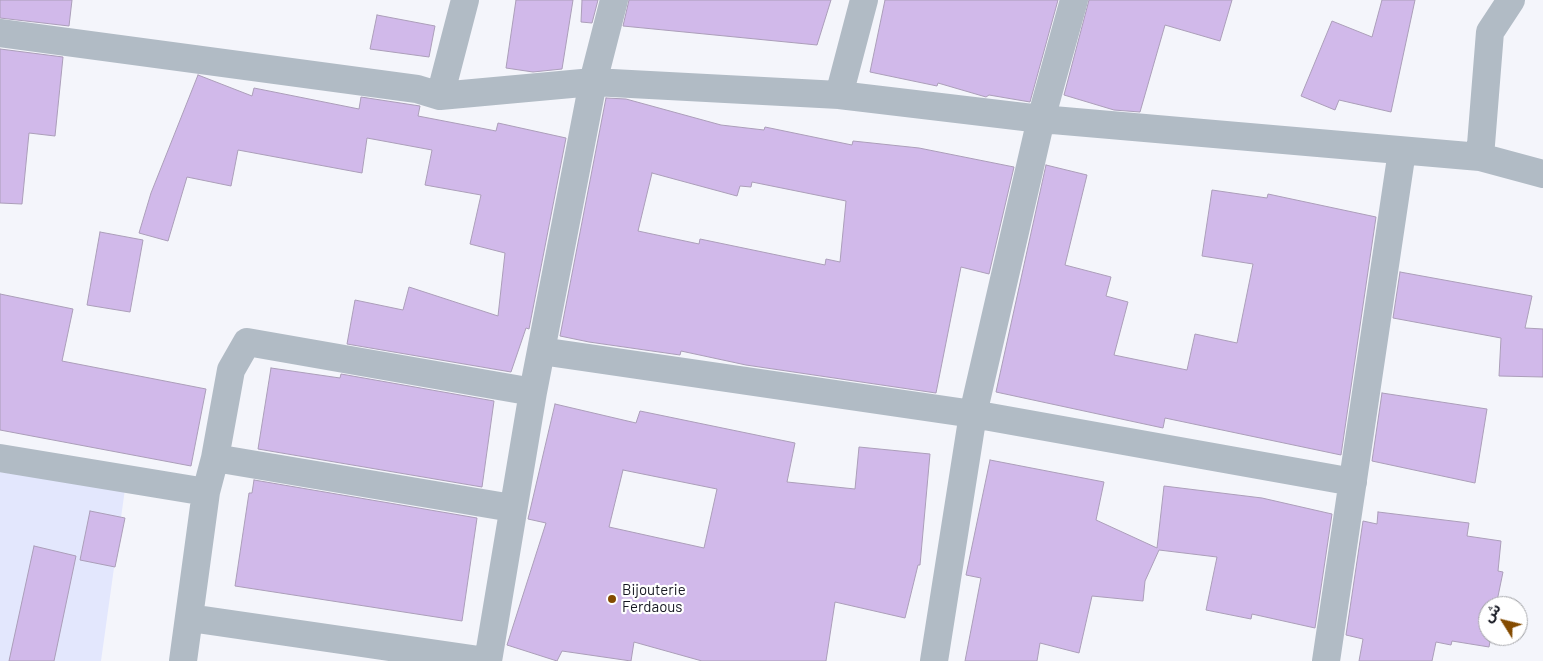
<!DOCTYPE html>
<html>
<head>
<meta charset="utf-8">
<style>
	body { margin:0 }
	#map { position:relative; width:1543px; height:661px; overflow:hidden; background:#f4f5fb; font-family:Barlow,"Noto Sans Arabic",sans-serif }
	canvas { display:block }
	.north { position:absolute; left:1478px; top:596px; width:50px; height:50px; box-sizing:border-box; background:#fff; border:1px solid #a2a3a7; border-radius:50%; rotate:306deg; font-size:14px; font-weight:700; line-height:20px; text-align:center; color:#161822 }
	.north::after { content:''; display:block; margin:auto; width:18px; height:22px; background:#844b00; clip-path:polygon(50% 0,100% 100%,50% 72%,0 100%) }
</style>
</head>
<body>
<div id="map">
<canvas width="1543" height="661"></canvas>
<div class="north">ش</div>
</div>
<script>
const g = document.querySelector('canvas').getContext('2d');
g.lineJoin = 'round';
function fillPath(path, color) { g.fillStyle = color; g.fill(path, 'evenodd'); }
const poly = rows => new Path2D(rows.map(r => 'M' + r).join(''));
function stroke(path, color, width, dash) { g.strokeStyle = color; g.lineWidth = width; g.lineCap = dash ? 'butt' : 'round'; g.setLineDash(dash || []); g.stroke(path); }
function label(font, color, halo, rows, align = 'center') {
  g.font = font + ' Barlow,sans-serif'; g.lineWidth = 4.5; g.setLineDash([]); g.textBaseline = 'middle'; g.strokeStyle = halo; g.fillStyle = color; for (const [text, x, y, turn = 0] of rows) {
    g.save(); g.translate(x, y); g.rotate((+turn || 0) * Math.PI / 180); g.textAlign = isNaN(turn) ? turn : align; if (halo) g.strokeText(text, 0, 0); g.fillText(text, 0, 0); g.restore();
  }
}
fillPath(poly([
	[0,472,125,489,101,661,0,661]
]), '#e3e7fd');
const building = poly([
	[0,0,72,0,69,26,0,18,0,0],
	[516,0,573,0,562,69,533,72,506,68,516,0],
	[582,0,598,0,592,23,581,22,582,0],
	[629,0,831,0,817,45,623,26,629,0],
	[885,0,1058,0,1030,102,989,95,986,97,938,83,937,86,870,72,885,0],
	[1089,0,1232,0,1220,41,1165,25,1140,112,1114,110,1064,95,1089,0],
	[1382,0,1415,0,1391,112,1339,100,1335,110,1301,96,1332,21,1372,37,1382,0],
	[377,15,435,26,429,57,370,49,377,15],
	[0,49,63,57,55,136,29,133,22,204,0,203,0,49],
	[198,75,252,96,254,88,359,109,361,97,420,106,418,116,496,131,498,123,566,138,529,329,526,328,511,372,347,344,355,300,403,310,409,287,498,316,505,253,470,244,481,195,425,185,432,150,367,138,362,173,238,150,231,186,187,177,168,241,139,233,151,193,198,75],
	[606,98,626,99,721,125,764,130,765,127,852,145,853,141,919,148,1014,167,989,274,961,267,936,393,746,365,681,351,680,355,589,342,560,336,606,98],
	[652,173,737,196,740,186,751,187,752,182,846,201,840,262,826,259,825,265,700,239,699,244,638,231,652,173],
	[1046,165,1087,175,1065,265,1111,277,1106,296,1128,302,1114,355,1187,370,1195,334,1237,343,1253,264,1202,256,1212,190,1267,198,1268,194,1376,217,1341,455,1165,418,1163,428,996,392,1046,165],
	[100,232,143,240,130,312,87,305,100,232],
	[1400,272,1532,296,1525,328,1543,329,1543,377,1499,376,1501,338,1393,318,1400,272],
	[0,294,73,309,62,361,206,389,191,466,0,430,0,294],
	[271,368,340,378,341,374,494,401,482,487,258,449,271,368],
	[1382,393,1487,409,1475,483,1372,461,1382,393],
	[555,404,636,423,640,411,795,443,787,482,855,489,859,447,930,454,920,565,918,565,905,618,835,602,826,661,702,661,634,642,631,661,562,651,557,661,507,645,546,523,528,519,555,404],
	[623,470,717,489,704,548,609,527,623,470],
	[990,460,1104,482,1096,520,1157,548,1164,486,1262,498,1332,514,1315,628,1252,614,1251,619,1206,610,1217,557,1159,550,1145,581,1143,601,1092,596,1079,653,1040,643,1037,661,965,661,981,578,966,575,990,460],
	[254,480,477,518,462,621,235,586,249,493,252,493,254,480],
	[90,511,125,518,115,567,80,560,90,511],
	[1378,512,1469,523,1467,536,1501,541,1498,571,1503,572,1496,606,1488,606,1488,636,1491,636,1489,647,1452,641,1451,645,1436,642,1432,661,1359,661,1363,639,1346,635,1363,521,1377,524,1378,512],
	[34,546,76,556,54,661,9,661,34,546]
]);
fillPath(building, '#d1b9ea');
stroke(building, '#ab9eb9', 1);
stroke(poly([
	[465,0,440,96,593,82,839,95,1041,119,1074,0],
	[0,33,417,89,440,96],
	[839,95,864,0],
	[1480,157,1490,32,1511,0],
	[541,351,973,414,1353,482],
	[0,458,206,492,183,661],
	[215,458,512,508],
	[206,492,215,458,231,370,247,342,533,392],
	[190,618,486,661],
	[488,661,533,392,593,82,614,0],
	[934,661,973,414,1041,119,1480,157,1543,174],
	[1326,661,1402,151]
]), '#b1bbc5', 28);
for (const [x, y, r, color] of [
	[612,599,5,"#844b00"]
]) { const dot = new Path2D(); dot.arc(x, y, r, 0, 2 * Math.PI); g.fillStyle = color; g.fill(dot); stroke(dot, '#fff', 2); }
label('15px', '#161822', '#fff', [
	["Bijouterie",622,590],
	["Ferdaous",622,607]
], 'left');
</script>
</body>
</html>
